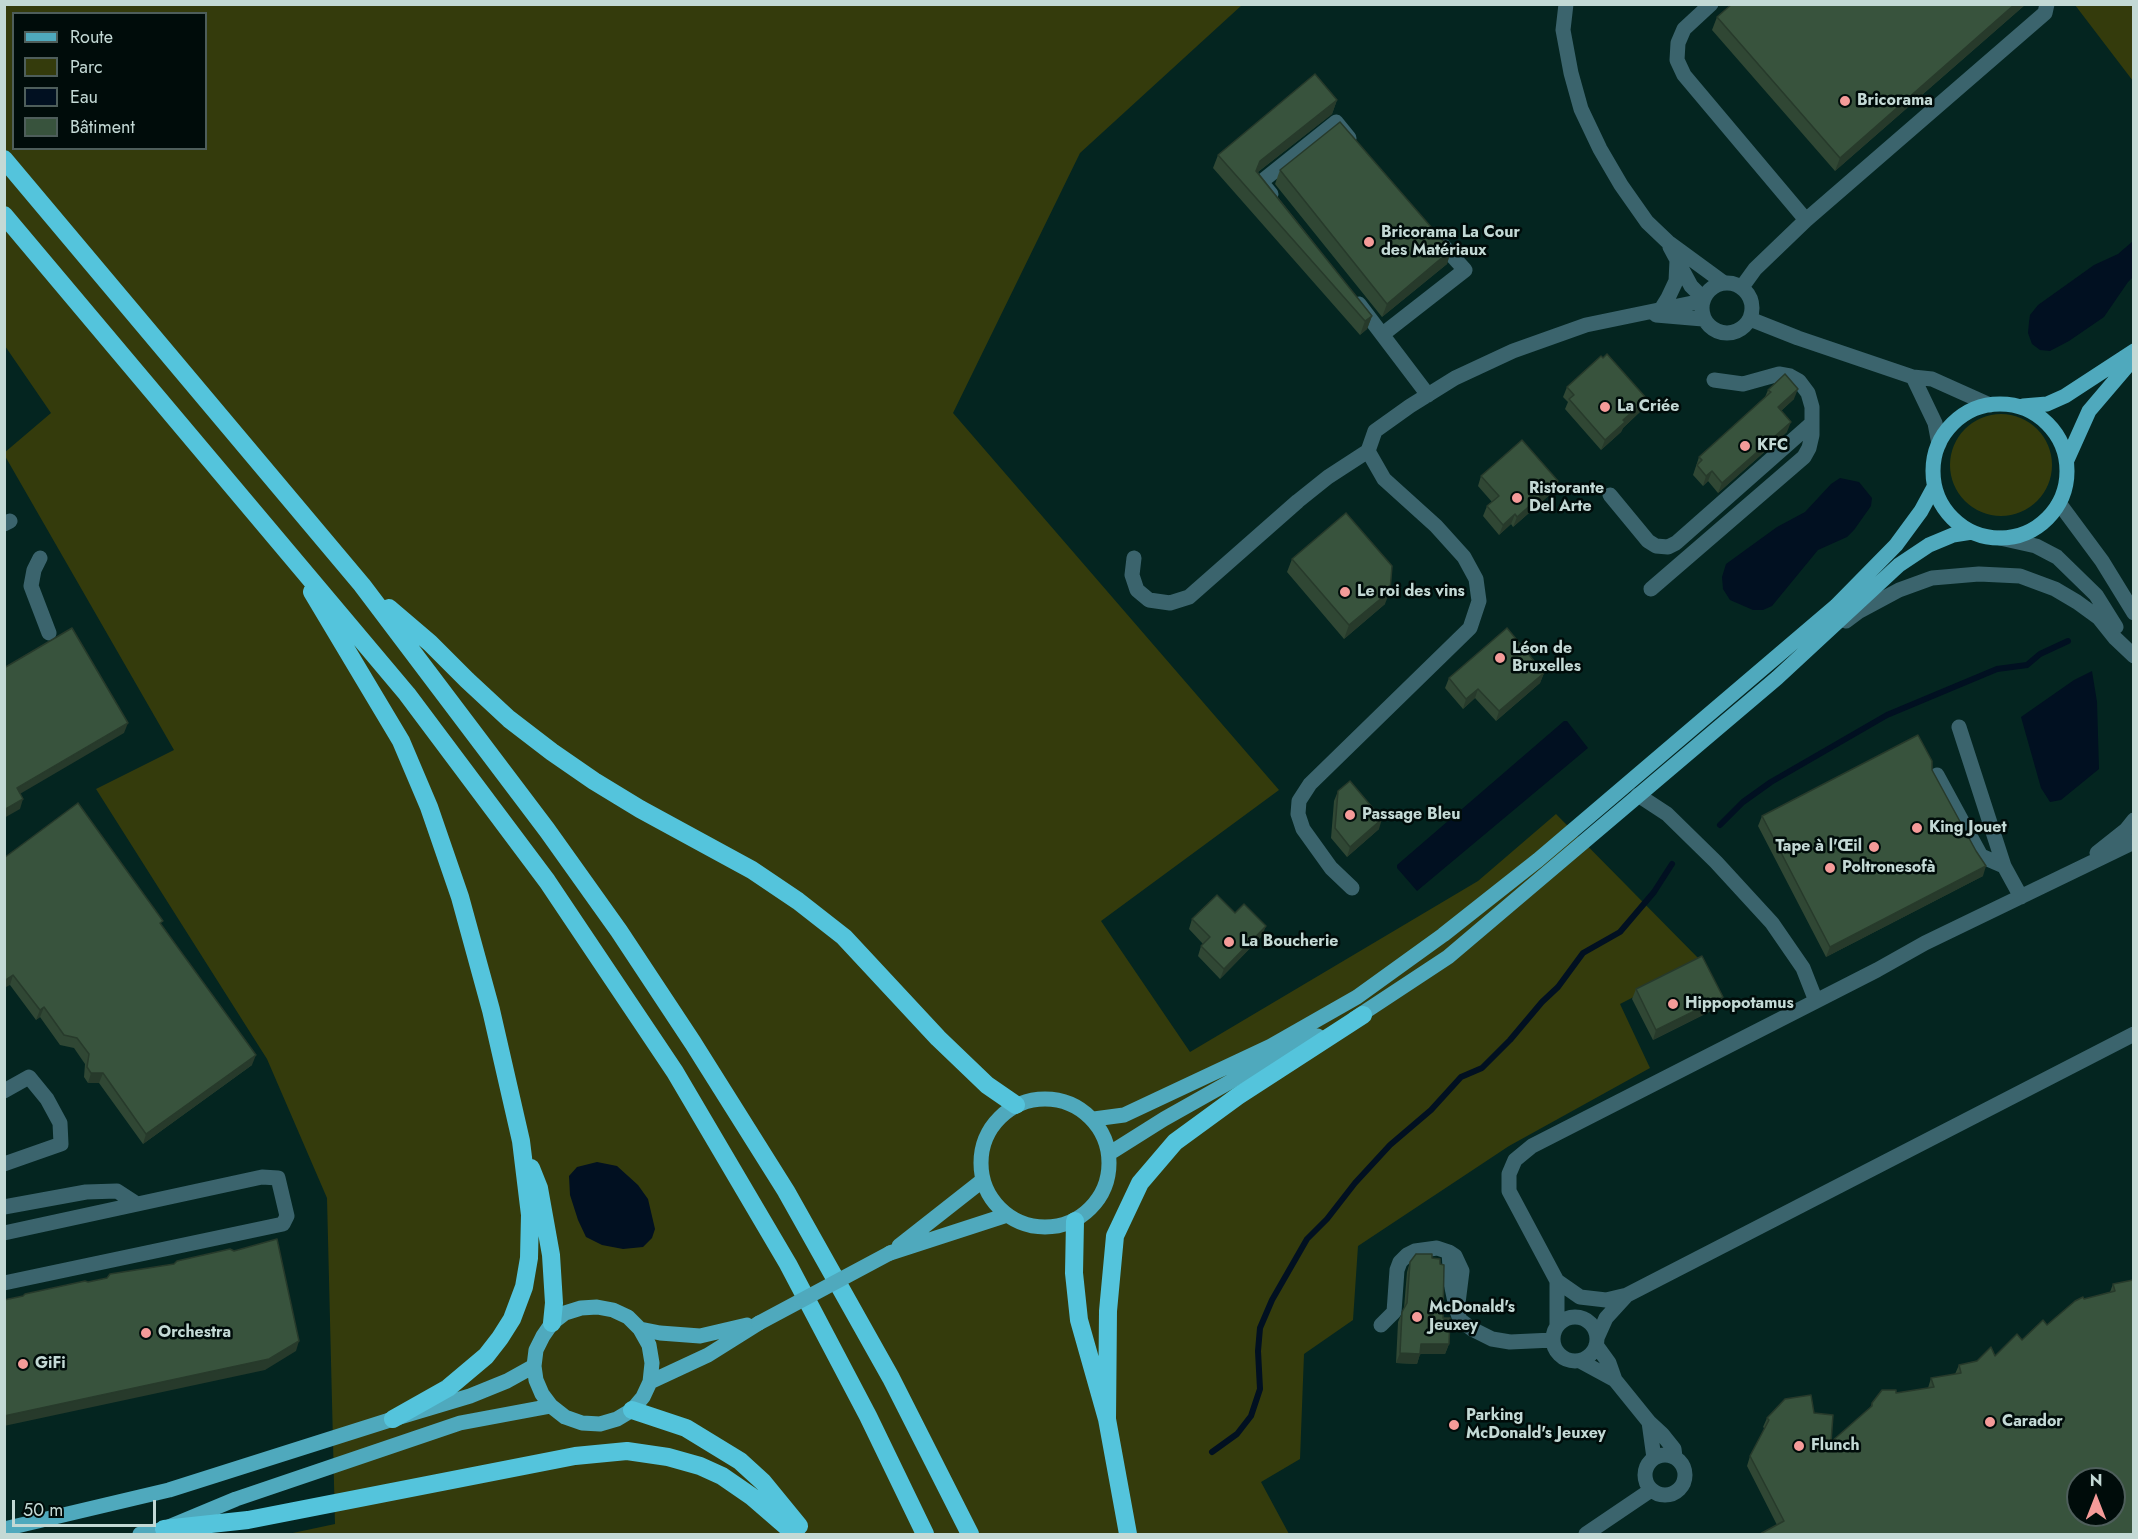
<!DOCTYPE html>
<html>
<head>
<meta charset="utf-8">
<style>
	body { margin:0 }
	#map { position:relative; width:2138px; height:1539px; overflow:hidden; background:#042520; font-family:Jost,sans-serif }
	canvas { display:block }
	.frame { position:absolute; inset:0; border:6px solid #c3d9d5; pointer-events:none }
	.legend { position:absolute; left:12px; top:12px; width:195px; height:138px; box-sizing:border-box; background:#000c0a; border:2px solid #4e5e5b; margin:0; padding:8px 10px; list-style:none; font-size:18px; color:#c3d9d5 }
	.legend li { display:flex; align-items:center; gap:12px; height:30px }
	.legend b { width:30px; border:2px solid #4e5e5b }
	.north { position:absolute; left:2066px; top:1467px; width:60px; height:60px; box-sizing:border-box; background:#000c0a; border:2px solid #4e5e5b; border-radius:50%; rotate:0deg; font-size:16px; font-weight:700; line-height:24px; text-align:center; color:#c3d9d5 }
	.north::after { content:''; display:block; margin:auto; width:21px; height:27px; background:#f59b99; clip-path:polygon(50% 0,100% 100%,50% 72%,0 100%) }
	.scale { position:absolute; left:12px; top:1500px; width:144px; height:27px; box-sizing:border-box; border:3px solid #c3d9d5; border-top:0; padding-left:8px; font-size:18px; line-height:21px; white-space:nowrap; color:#c3d9d5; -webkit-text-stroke:4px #000c0a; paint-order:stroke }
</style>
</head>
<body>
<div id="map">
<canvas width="2138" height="1539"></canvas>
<div class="frame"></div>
<ul class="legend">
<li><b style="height:8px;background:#4fa9bd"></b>Route</li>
<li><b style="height:16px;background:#343b0c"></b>Parc</li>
<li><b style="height:16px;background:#011021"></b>Eau</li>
<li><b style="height:16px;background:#38533d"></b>Bâtiment</li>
</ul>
<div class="north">N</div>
<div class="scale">50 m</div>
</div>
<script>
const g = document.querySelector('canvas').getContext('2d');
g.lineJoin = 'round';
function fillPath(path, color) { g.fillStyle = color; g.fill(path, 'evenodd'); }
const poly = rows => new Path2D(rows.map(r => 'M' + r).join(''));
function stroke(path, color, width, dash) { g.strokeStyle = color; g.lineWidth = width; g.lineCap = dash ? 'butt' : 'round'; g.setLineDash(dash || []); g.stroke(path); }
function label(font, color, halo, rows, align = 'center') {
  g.font = font + ' Jost,sans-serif'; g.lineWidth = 5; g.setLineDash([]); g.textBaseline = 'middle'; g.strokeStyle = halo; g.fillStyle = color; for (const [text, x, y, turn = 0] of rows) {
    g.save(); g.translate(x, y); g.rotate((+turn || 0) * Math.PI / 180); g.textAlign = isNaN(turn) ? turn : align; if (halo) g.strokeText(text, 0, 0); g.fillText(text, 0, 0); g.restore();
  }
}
fillPath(poly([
	[5,5,1242,5,1080,153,953,413,1279,790,1101,921,1190,1052,1478,881,1556,814,1702,962,1620,1004,1650,1068,1509,1146,1358,1246,1353,1320,1304,1354,1300,1459,1261,1482,1289,1534,288,1534,335,1524,327,1198,267,1059,96,789,174,750,5,456,4,453,51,413,5,346],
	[14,14,206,14,206,148,14,148],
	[2075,5,2133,5,2133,81],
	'1950 465a51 51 0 1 1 102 0a51 51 0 1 1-102 0Z'
]), '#343b0c');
fillPath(poly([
	[2133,241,2133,277,2128,282,2104,317,2069,341,2050,351,2040,350,2032,344,2028,333,2029,322,2030,315,2038,305,2094,265,2118,254],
	[1840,478,1859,482,1872,498,1871,506,1854,530,1847,537,1818,550,1772,606,1763,610,1753,610,1730,600,1723,589,1722,577,1726,564,1777,527,1805,512,1831,484],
	[2092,671,2097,702,2099,769,2061,800,2050,802,2041,788,2021,717,2074,680],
	[1564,721,1567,721,1588,748,1417,891,1397,868,1397,865],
	[597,1162,617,1166,638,1185,648,1199,655,1229,652,1238,643,1247,623,1249,602,1245,586,1237,578,1220,570,1195,569,1176,577,1167]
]), '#011021');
stroke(poly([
	[1720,825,1743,802,1771,782,1887,715,1997,669,2027,665,2040,654,2068,641],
	[1212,1452,1237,1434,1251,1416,1260,1389,1258,1351,1260,1328,1272,1300,1307,1239,1327,1219,1355,1183,1390,1145,1431,1110,1461,1077,1482,1068,1510,1040,1542,1002,1558,987,1583,953,1620,932,1654,892,1672,864]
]), '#011021', 6);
stroke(poly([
	[1566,4,1563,30,1571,73,1581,109,1600,149,1621,185,1647,222,1668,242,1724,283],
	[1711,4,1684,29,1678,43,1677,60,1684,75,1806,220],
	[1271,194,1261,182,1336,122,1349,138],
	[1670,247,1691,286,1703,298],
	'1702 308a25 25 0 1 1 50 0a25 25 0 1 1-50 0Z',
	[1742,287,1755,269,1806,220,2045,13,2047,4],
	[1359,304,1428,395],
	[1660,311,1668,298,1676,281,1677,260],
	[1656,315,1703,319],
	[1750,319,1798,338,1913,377,1932,379,1990,405],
	[1383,334,1465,270,1438,240],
	[1913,377,1935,423,1939,444],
	[1610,495,1648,541,1656,546,1668,547,1676,543,1812,423],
	[2059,503,2102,561,2134,613],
	[4,524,10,521],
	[2000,538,2036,546,2057,557,2096,595,2116,627],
	[40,558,34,570,31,586,49,633],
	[1134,558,1132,575,1137,590,1149,600,1170,603,1189,597,1298,501,1328,477,1368,451,1375,431,1410,406,1455,378,1513,351,1586,325,1702,301],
	[1651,589,1804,457,1809,448,1812,435,1812,407,1808,393,1799,381,1790,376,1779,374,1743,384,1714,380],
	[1846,621,1858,612,1899,590,1932,578,1979,574,2020,576,2055,589,2077,602,2099,618,2115,638,2134,656],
	[1959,727,2004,866,2021,897],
	[1937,775,1981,856,2004,866],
	[1638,795,1667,814,1716,862,1772,923,1803,968,1816,1001],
	[2097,853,2126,830,2134,820],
	[1352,888,1331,868,1303,829,1298,814,1299,801,1310,784,1470,628,1479,601,1476,579,1464,557,1436,526,1384,479,1368,451],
	[4,1091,29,1077,47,1099,60,1123,61,1144,4,1164],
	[4,1207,86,1192,117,1191,137,1204],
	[4,1233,262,1177,278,1178,287,1216,283,1224,4,1283],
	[1449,1252,1451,1283,1455,1302],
	[1557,1281,1580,1297,1606,1300,1627,1295,2134,1034],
	'1553 1339a22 22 0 1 1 44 0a22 22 0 1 1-44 0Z',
	[1381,1325,1394,1312,1397,1270,1400,1262,1407,1255,1415,1251,1437,1248,1449,1252,1455,1256,1462,1271,1457,1311,1460,1320,1472,1329,1492,1339,1510,1342,1553,1340],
	[1557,1325,1557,1281,1509,1191,1509,1174,1515,1160,1532,1146,1877,970,1925,943,2134,842],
	[1597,1338,1606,1318,1627,1295],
	[1596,1345,1609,1363,1615,1380,1649,1422,1662,1434,1674,1449,1675,1457],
	[1580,1361,1615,1380],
	[1649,1422,1654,1458],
	'1645 1475a20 20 0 1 1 40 0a20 20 0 1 1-40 0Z',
	[1586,1534,1651,1490]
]), '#3b646d', 15);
stroke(poly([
	'1933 471a67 67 0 1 1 134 0a67 67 0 1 1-134 0Z',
	[2023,406,2047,404,2065,396,2134,351],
	[2067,460,2089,411,2134,358],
	[1354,1019,1448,957,1777,678,1899,565,1929,545,1953,535,1972,532],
	'981 1163a64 64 0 1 1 128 0a64 64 0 1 1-128 0Z',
	[1094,1119,1124,1115,1271,1046,1357,997,1443,935,1538,860,1836,606,1896,545,1921,511,1934,487],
	[1110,1153,1164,1119,1267,1061,1318,1036],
	[899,1246,983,1180],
	[890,1253,1007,1215],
	[640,1329,660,1333,700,1336,747,1325],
	[650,1382,652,1363,649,1345,640,1329,628,1317,613,1310,597,1307,581,1308,565,1313,552,1323,543,1336,536,1350,534,1366,536,1380,542,1394,551,1406,565,1417,582,1423,600,1424,617,1419,632,1410,643,1397,650,1382,708,1355,759,1323],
	[4,1529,169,1490,393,1419,470,1396,507,1381,534,1366],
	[140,1534,164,1529,236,1499,460,1423,551,1406]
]), '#4fa9bd', 15);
stroke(poly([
	[4,159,362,585,547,830,619,931,693,1043,786,1191,891,1378,970,1534],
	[4,215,407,694,547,881,675,1072,788,1264,868,1416,925,1534],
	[312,592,401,741,429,807,460,897,491,1010,521,1141,530,1215,529,1258,524,1287,512,1319,500,1338,486,1356,448,1388,393,1419],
	[389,608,430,643,467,680,509,719,552,752,594,781,640,809,752,870,798,901,844,937,938,1038,987,1085,1016,1105],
	[531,1168,539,1188,551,1255,554,1303,552,1323],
	[1075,1221,1074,1273,1079,1320,1107,1419,1128,1534],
	[632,1410,686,1428,740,1461,763,1482,799,1526],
	[1107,1419,1108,1311,1115,1236,1140,1183,1175,1142,1238,1096,1363,1015],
	[164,1529,248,1520,575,1456,627,1451,668,1457,700,1466,722,1476,751,1496,795,1534]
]), '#54c4dc', 18);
stroke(poly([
	[759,1323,890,1253]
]), '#4fa9bd', 15);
fillPath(poly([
	[1732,4,2026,4,1835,171,1712,30,1717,17],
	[1337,100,1332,114,1258,172,1372,316,1367,329,1360,335,1213,168,1218,155],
	[1280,170,1451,250,1447,264,1382,317,1275,184],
	[1567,387,1643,409,1623,428,1621,432,1601,450,1565,409,1568,402,1563,397],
	[1768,390,1794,399,1781,411,1787,432,1718,493,1708,481,1703,486,1693,475,1699,457,1765,397],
	[1481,476,1554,491,1513,527,1511,524,1499,535,1483,516,1487,506,1492,502,1478,486],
	[1292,559,1385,604,1344,639,1287,572],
	[1544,673,1540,683,1496,721,1475,698,1463,709,1445,688,1449,678],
	[1932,770,1983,876,1826,957,1758,826,1762,816],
	[1338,791,1379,829,1347,857,1331,838,1334,801],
	[4,858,161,926,252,1065,143,1144,99,1083,88,1083,84,1077,85,1064,74,1048,60,1045,40,1017,36,1020,10,985],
	[1235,913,1262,936,1220,979,1198,956,1201,946,1203,944,1189,929,1192,919],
	[1636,989,1719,1007,1653,1040,1632,999],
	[1432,1258,1440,1264,1443,1318,1449,1344,1445,1354,1420,1354,1417,1364,1396,1363,1398,1322,1404,1308,1407,1272,1410,1262],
	[2133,1277,2133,1534,1777,1525,1747,1466,1750,1456,1765,1429,1763,1427,1767,1418,1814,1413,1831,1442,1870,1408,1872,1403,1928,1388,1931,1378,1955,1374,1959,1365,1995,1356,2047,1325,2084,1299,2110,1292,2113,1284,2133,1280]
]), '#304734');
fillPath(poly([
	[2015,4,2026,4,1835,171,1840,158],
	[1337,100,1332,114,1255,174,1260,161],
	[1451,250,1447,264,1382,317,1387,304],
	[1372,316,1367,329,1360,335,1365,321],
	[1798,389,1794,399,1774,417,1778,407],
	[1647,399,1643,409,1623,428,1621,432,1601,450,1605,440,1623,420],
	[1791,422,1787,432,1718,493,1722,483],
	[1712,471,1708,481,1703,486,1706,476],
	[1558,481,1554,491,1513,527,1517,517],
	[1515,514,1511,524,1499,535,1503,525],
	[1390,591,1385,604,1344,639,1349,625],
	[1544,673,1540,683,1496,721,1499,711],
	[1478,689,1475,698,1463,709,1466,699],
	[128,723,124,733,13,798,17,788],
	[23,799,20,809,4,818,4,810],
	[1382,819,1379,829,1347,857,1350,847],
	[1986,866,1983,876,1826,957,1830,947],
	[1266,926,1262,936,1220,979,1224,969],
	[13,975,10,985,4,988,4,981],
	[1723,997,1719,1007,1653,1040,1656,1030],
	[44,1007,40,1017,36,1020,40,1010],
	[256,1055,252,1065,143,1144,146,1134],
	[91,1073,103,1073,99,1083,88,1083],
	[299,1341,296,1351,265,1370,4,1426,4,1416],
	[1421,1344,1449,1344,1445,1354,1420,1354,1417,1364,1396,1363,1400,1353]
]), '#273a2b');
const building = poly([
	[1732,4,2015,4,1840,158,1717,17,1732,4],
	[1315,74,1337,100,1260,161,1256,171,1372,316,1365,321,1218,155,1315,74],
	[1340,122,1451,250,1387,304,1280,170,1340,122],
	[1607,354,1647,399,1623,420,1625,422,1605,440,1569,399,1574,395,1567,387,1601,356,1603,358,1607,354],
	[1785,374,1798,389,1778,407,1791,422,1722,483,1712,471,1706,476,1697,465,1702,460,1699,457,1771,392,1768,390,1785,374],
	[1522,440,1558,481,1517,517,1515,514,1503,525,1487,506,1499,496,1481,476,1522,440],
	[1346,513,1392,566,1390,591,1349,625,1292,559,1346,513],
	[72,628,128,723,17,788,23,799,4,810,4,668,72,628],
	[1507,628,1544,673,1499,711,1478,689,1466,699,1449,678,1507,628],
	[1918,735,1932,761,1932,770,1976,851,1986,866,1830,947,1762,816,1918,735],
	[1350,781,1382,819,1350,847,1335,828,1338,791,1350,781],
	[78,803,163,921,160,923,256,1055,146,1134,103,1073,91,1073,87,1067,89,1054,77,1038,64,1035,44,1007,40,1010,13,975,4,981,4,858,78,803],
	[1217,895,1235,913,1244,904,1266,926,1224,969,1201,946,1210,937,1192,919,1217,895],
	[1702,956,1723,997,1656,1030,1636,989,1702,956],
	[277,1239,299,1341,269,1359,4,1416,4,1300,23,1296,25,1294,85,1281,88,1282,107,1278,110,1274,174,1264,177,1261,230,1249,234,1251,277,1239],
	[1416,1254,1432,1254,1432,1258,1440,1259,1440,1264,1444,1265,1443,1318,1450,1318,1449,1344,1421,1344,1420,1354,1400,1353,1402,1312,1407,1303,1410,1262,1416,1254],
	[2133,1280,2133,1534,1760,1534,1784,1521,1750,1456,1769,1420,1767,1418,1785,1399,1811,1395,1814,1413,1833,1415,1831,1442,1872,1406,1872,1403,1882,1390,1896,1390,1896,1393,1934,1387,1931,1378,1961,1373,1959,1365,1977,1361,1991,1347,1995,1356,2017,1334,2022,1340,2043,1320,2047,1325,2075,1301,2083,1297,2084,1299,2115,1291,2113,1284,2133,1280],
	[2078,1479,2114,1479,2114,1515,2078,1515,2078,1479]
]);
fillPath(building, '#38533d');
stroke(building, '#273a2b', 1.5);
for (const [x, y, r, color] of [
	[1845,101,6,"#f59b99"],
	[1369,242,6,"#f59b99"],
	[1605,407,6,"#f59b99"],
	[1745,446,6,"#f59b99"],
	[1517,498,6,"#f59b99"],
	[1345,592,6,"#f59b99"],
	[1500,658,6,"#f59b99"],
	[1350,815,6,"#f59b99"],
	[1917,828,6,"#f59b99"],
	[1874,847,6,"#f59b99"],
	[1830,868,6,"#f59b99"],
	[1229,942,6,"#f59b99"],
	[1673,1004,6,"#f59b99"],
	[1417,1317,6,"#f59b99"],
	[146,1333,6,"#f59b99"],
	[23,1364,6,"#f59b99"],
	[1990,1422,6,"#f59b99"],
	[1454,1425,6,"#f59b99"],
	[1799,1446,6,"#f59b99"]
]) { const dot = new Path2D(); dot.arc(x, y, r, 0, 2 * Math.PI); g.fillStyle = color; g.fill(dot); stroke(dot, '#000c0a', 2); }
label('bold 16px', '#c3d9d5', '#000c0a', [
	["Bricorama",1857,101],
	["Bricorama La Cour",1381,233],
	["des Matériaux",1381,251],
	["La Criée",1617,407],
	["KFC",1757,446],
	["Ristorante",1529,489],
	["Del Arte",1529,507],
	["Le roi des vins",1357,592],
	["Léon de",1512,649],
	["Bruxelles",1512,667],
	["Passage Bleu",1362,815],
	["King Jouet",1929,828],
	["Tape à l'Œil",1862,847,"right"],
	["Poltronesofà",1842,868],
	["La Boucherie",1241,942],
	["Hippopotamus",1685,1004],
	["McDonald's",1429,1308],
	["Jeuxey",1429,1326],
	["Orchestra",158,1333],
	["GiFi",35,1364],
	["Parking",1466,1416],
	["McDonald's Jeuxey",1466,1434],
	["Carador",2002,1422],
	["Flunch",1811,1446]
], 'left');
</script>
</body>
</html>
